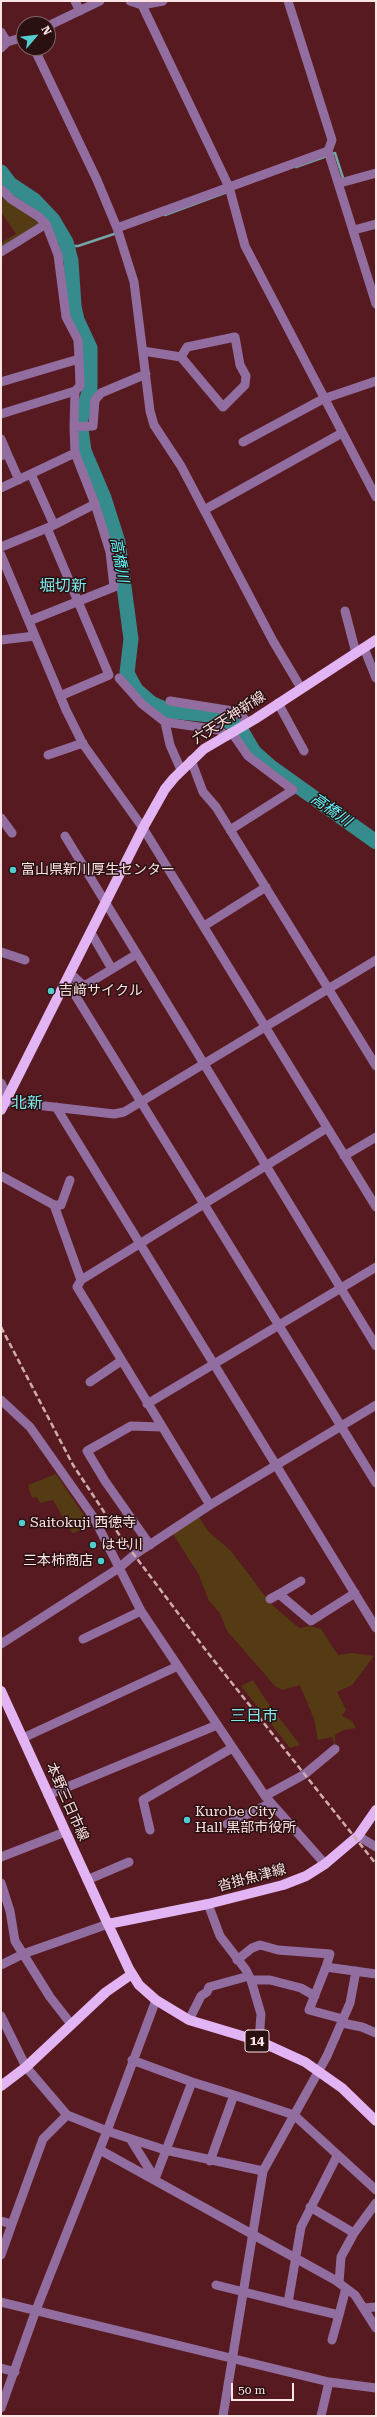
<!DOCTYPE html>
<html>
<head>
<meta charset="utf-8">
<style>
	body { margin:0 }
	#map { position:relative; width:377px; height:2417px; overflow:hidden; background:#571a21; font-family:"Roboto Serif",serif }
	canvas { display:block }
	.frame { position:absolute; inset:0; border:2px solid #fce3e4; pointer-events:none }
	.north { position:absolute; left:16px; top:16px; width:40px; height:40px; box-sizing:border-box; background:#2b1012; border:1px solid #7f6466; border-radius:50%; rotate:62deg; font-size:11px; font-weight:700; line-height:16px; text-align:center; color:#fce3e4 }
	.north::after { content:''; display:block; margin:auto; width:14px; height:18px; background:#52cdcf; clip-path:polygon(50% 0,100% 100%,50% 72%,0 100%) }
	.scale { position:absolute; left:231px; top:2383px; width:63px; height:18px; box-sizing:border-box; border:2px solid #fce3e4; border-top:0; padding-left:5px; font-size:12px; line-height:14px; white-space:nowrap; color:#fce3e4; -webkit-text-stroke:3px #2b1012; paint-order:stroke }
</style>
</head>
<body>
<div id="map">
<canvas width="377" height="2417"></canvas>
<div class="frame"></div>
<div class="north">N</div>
<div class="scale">50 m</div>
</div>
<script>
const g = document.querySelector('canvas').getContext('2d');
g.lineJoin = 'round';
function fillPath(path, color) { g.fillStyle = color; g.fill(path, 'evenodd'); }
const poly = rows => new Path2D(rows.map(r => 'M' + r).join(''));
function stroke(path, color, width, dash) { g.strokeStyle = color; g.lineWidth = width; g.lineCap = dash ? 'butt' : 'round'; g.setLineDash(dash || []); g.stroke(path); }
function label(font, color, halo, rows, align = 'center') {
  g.font = font + ' "Roboto Serif","Noto Sans JP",serif'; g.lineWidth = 3; g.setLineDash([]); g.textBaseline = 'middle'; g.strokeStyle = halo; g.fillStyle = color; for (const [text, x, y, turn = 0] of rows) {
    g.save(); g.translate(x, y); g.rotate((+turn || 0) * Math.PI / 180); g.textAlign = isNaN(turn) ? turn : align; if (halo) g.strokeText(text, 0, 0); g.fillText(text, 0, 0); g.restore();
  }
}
fillPath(poly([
	[1,194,40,224,1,248,1,243,16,234,1,212],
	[56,1474,92,1527,72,1533,53,1500,40,1503,37,1497,32,1498,28,1485],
	[199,1517,208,1531,231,1551,271,1604,299,1628,309,1626,321,1629,338,1655,353,1653,374,1656,352,1685,337,1692,346,1710,342,1716,352,1721,356,1728,344,1730,335,1735,335,1747,332,1737,318,1740,314,1719,300,1685,282,1690,275,1686,227,1631,220,1613,209,1601,199,1575,173,1534],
	[253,1680,265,1699,300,1745,290,1748,241,1686]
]), '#543b13');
stroke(poly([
	[332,154,335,153,343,178],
	[296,167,327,156],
	[165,215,227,192],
	[67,246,78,246,117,233]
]), '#71a5a6', 2.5);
stroke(poly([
	[1,172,10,184,34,200,53,220,66,242,71,261,74,306,77,320,90,348,90,389,80,422,84,451,104,498,118,542,131,639,127,673,136,690,151,703,169,711,221,716,241,730,254,752,271,767,376,842]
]), '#368b8c', 15);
stroke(poly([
	[75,1,80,11],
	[130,1,142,5,163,1],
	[288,1,332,140,328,151,376,304],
	[142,5,229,187,245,246,376,497],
	[48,26,100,1],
	[1,32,7,42],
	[1,48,7,42,24,37],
	[34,48,97,180,117,228,134,282,150,411,154,425,181,466,273,641,301,688],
	[340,183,376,173],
	[1,189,11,199,39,217,46,224,1,252],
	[117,228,328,151],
	[354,230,376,224],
	[143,351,181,357,187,347,235,337,240,365,246,376,245,385,223,407,181,357],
	[1,382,79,359,78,340,66,317,58,255,46,224],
	[75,391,80,386,79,359],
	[1,414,75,391,74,427,75,453],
	[74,427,93,426,95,400,101,393,146,374],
	[1,439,7,453,1,456],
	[243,442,323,399,376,381],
	[7,453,19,480],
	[31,474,54,525,95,504],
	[1,488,75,453,95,504,110,552,114,587,29,621],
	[204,510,342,433],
	[47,528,109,675,60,696],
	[1,547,52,526],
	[1,555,66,710,83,744,143,828,376,1207],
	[345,611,356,653],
	[1,640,35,636],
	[364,648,376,678],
	[119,678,142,704,165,722],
	[170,701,233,711,241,715,248,723],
	[278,703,304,751],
	[48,755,83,743],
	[191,760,203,792,216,807,376,1066],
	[181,770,170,745,165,722,219,730,227,736],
	[1,818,12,833],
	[230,830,293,790,248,756,232,733],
	[65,836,376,1346],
	[204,926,266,887],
	[91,933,112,969],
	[1,952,25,960],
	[71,974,84,986,137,954],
	[67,982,376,1483],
	[1,1083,10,1102,114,1114,124,1112,376,960],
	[56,1107,376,1628],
	[344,1156,376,1137],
	[1,1176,54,1205,61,1205,70,1180],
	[54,1205,81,1280,77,1287,210,1505],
	[81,1280,327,1128],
	[90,1382,121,1361],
	[1,1400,30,1427,94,1518,141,1611,265,1796,325,1864],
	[147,1404,376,1267],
	[150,1545,105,1481,87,1451,131,1426,162,1427],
	[301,1581,279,1594,311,1621,355,1593],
	[270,1599,279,1594],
	[83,1639,141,1611],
	[1,1644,119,1568,134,1555,210,1505,376,1405],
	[23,1738,178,1666],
	[48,1795,217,1725],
	[265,1796,305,1774,335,1749],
	[227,1824,271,1803],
	[150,1830,143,1800,232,1748],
	[358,1836,376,1847],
	[1,1857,65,1832],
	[87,1880,129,1862],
	[1,1883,10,1911,15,1941,50,1997,71,2024],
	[208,1904,220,1936,246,1970,251,1980,261,2014,259,2041],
	[237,1960,252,1948,260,1945,278,1950,330,1954,326,1967],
	[1,1965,23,1954,108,1924],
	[251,1980,270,1980,301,1988,315,1996],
	[156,2000,107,2131,165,2150,263,2171],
	[1,2016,26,2067,67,2115,107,2131,36,2310,1,2408],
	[343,2019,309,2010,326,1967,376,1974],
	[189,2020,201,1996,207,1992,209,1987,249,1976],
	[342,2023,362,2027,376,2033],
	[132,2060,192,2082,155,2179],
	[192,2082,234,2095],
	[131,2140,154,2177],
	[100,2150,335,2280,355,2295,376,2328],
	[210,2161,234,2095,294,2115,376,2190],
	[310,2207,354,2233],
	[1,2221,12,2224,1,2255],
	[12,2224,43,2139,67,2115],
	[339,2283,341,2257,354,2233,376,2203],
	[216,2285,288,2303,301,2227,337,2156],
	[1,2302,329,2382,321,2416],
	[288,2303,339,2315,346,2288],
	[364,2308,376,2307],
	[332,2340,339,2315],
	[1,2368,15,2372],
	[329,2382,376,2388],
	[223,2416,263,2171,327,2056,350,2003,356,1971]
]), '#926da0', 9);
stroke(poly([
	[1,1110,143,828,165,789,174,778,204,749,255,719,376,640],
	[1,1691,105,1918,129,1969,139,1985,156,2000,189,2020,259,2041,305,2062,342,2088,376,2121],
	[108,1924,208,1904,283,1885,306,1876,325,1864,358,1836,376,1810],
	[1,2086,26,2067,106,1992,132,1974]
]), '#e2b4f3', 10);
stroke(poly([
	[1,1327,73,1465,120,1536,208,1653,376,1864]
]), '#cfacae', 2.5, [6, 3]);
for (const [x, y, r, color] of [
	[13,870,4,"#52cdcf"],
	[51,991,4,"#52cdcf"],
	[22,1523,4,"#52cdcf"],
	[93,1545,4,"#52cdcf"],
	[101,1561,4,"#52cdcf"],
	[187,1820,4,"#52cdcf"]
]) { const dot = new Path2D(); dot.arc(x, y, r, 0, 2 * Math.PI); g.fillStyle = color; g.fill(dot); stroke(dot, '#2b1012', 1.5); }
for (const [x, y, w] of [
	[257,2041,24]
]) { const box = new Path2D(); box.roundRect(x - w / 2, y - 11, w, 22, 3); g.fillStyle = '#2b1012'; g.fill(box); stroke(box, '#fce3e4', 1); }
label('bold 13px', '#fce3e4', null, [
	["14",257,2041]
]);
label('14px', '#fce3e4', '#2b1012', [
	["六天天神新線",229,718,-33],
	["本野三日市線",67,1802,66],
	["沓掛魚津線",252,1878,-15]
]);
label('14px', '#fce3e4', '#2b1012', [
	["富山県新川厚生センター",21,870],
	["吉﨑サイクル",59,991],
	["Saitokuji 西徳寺",30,1523],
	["はせ川",101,1545],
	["三本柿商店",93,1561,"right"],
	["Kurobe City",195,1812],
	["Hall 黒部市役所",195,1828]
], 'left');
label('italic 15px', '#5dfcff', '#2b1012', [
	["高橋川",119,560,80],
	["高橋川",331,810,35]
]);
label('16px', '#7ce8ea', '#2b1012', [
	["堀切新",63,586],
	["北新",27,1103],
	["三日市",254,1716]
]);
</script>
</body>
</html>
